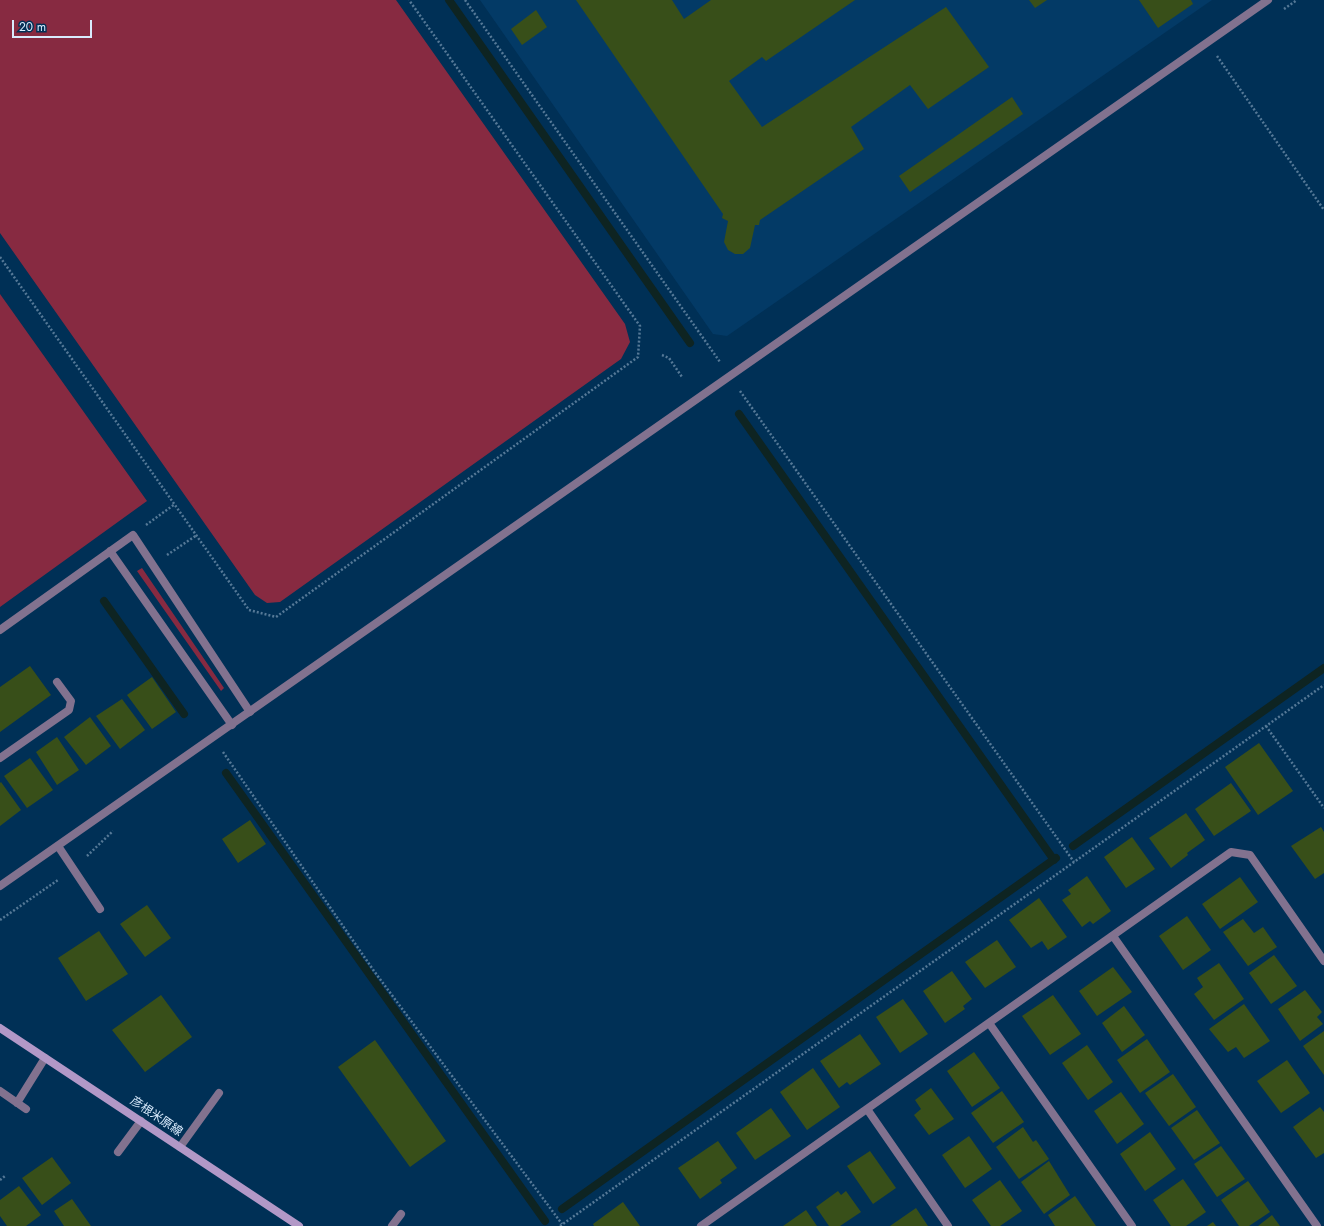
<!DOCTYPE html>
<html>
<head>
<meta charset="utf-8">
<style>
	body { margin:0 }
	#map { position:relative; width:1324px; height:1226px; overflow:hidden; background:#003056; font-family:Jost,sans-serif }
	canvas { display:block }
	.scale { position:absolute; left:12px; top:20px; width:80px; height:18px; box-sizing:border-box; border:2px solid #d9ebfd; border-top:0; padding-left:5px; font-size:12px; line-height:14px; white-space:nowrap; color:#d9ebfd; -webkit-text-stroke:3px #003056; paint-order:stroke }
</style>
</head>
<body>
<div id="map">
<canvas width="1324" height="1226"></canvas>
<div class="scale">20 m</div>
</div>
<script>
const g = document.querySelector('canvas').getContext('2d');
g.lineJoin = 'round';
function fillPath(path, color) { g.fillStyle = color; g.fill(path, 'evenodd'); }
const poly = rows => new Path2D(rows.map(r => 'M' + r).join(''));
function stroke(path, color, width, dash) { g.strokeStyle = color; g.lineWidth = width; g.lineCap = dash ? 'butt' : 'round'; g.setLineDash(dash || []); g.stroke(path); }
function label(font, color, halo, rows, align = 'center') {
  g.font = font + ' Jost,"Noto Sans JP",sans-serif'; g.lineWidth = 4; g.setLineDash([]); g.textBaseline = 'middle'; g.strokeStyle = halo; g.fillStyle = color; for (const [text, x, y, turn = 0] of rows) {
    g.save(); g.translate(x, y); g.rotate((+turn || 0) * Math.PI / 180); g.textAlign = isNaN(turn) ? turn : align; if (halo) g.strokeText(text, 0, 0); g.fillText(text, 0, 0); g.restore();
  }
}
fillPath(poly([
	[480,0,1212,0,727,336,713,334]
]), '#033a66');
fillPath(poly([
	[0,0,396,0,625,324,630,342,621,359,280,602,267,603,255,595,0,233],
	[0,294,147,501,0,607],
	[142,568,224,688,221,691,137,571]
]), '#872a41');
stroke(poly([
	[449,0,690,343],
	[739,414,1054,860],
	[104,601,184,714],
	[226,773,545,1221],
	[1073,846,1324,668],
	[562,1209,1056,858]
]), '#0e2422', 8);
fillPath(poly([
	[576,0,672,0,684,19,711,0,855,0,766,61,762,57,729,81,762,127,946,7,989,67,928,109,910,85,851,127,864,149,760,220,759,225,755,225,750,248,743,254,735,254,728,250,724,242,728,221,722,218,723,214],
	[1029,0,1047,0,1035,8],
	[1139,0,1191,0,1193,4,1158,28],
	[536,10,547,27,522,45,511,29],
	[1012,97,1023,114,910,192,899,176],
	[30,666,51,695,0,732,0,687],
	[152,677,176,712,152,729,127,695],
	[122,699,145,730,120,749,96,716],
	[90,717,111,746,86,765,64,737],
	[57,737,79,770,57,785,36,752],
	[1259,743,1293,791,1258,815,1225,767],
	[30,758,53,790,27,808,4,776],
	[1,782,21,810,0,826,0,783],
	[1231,783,1251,811,1214,836,1195,809],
	[1186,813,1205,840,1187,853,1188,855,1171,868,1149,838],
	[250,820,266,844,238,863,222,839],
	[1321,827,1324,832,1324,873,1315,879,1291,846],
	[1132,837,1155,869,1126,888,1104,857],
	[1087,876,1111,911,1093,924,1090,921,1082,927,1062,900,1071,894,1068,890],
	[1240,877,1258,902,1220,929,1202,904],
	[1039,898,1067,937,1048,950,1042,941,1031,948,1009,920],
	[147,905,171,938,145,957,120,924],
	[1187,916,1211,950,1183,970,1159,936],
	[1243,919,1254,933,1263,927,1277,947,1248,966,1223,932],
	[99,931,128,974,86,1001,58,958],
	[997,940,1016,967,985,988,965,962],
	[1274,955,1297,986,1271,1004,1249,973],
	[1219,963,1244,999,1214,1020,1194,994,1203,987,1197,978],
	[1113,967,1132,992,1097,1016,1079,991],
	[952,971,972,999,963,1006,965,1009,945,1023,923,991],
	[1305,990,1322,1012,1317,1017,1323,1024,1300,1041,1278,1009],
	[161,995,192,1037,145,1072,112,1030],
	[1053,995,1081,1034,1050,1055,1022,1016],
	[903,999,928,1034,900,1053,876,1017],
	[1244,1004,1270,1041,1244,1058,1236,1047,1228,1052,1209,1029],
	[1124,1006,1145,1035,1122,1052,1102,1023],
	[1324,1031,1324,1075,1303,1046],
	[860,1034,881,1064,850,1085,847,1082,839,1088,820,1061],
	[1147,1039,1170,1072,1140,1093,1117,1060],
	[375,1040,446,1141,410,1167,338,1067],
	[1087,1045,1113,1082,1088,1100,1062,1063],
	[974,1052,1000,1088,972,1107,947,1071],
	[1287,1060,1310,1093,1281,1113,1257,1081],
	[813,1068,840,1107,807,1130,780,1092],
	[1173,1074,1196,1107,1169,1126,1145,1093],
	[931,1088,954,1119,929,1135,914,1115,921,1109,915,1100],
	[1002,1091,1024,1122,993,1143,971,1113],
	[1121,1092,1144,1124,1117,1144,1094,1111],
	[1320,1107,1324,1112,1324,1153,1316,1158,1293,1127],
	[771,1108,791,1136,755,1160,736,1133],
	[1197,1110,1220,1143,1194,1160,1171,1128],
	[1023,1127,1033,1142,1036,1140,1049,1159,1019,1179,996,1147],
	[1150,1132,1176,1169,1145,1191,1120,1154],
	[969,1136,992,1169,965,1188,942,1155],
	[718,1141,737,1168,720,1180,722,1183,700,1199,678,1168],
	[1221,1146,1245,1179,1217,1197,1194,1164],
	[870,1151,896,1188,873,1204,847,1166],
	[52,1157,71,1183,42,1205,22,1178],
	[1049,1161,1070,1195,1044,1214,1021,1182],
	[1183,1179,1206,1212,1186,1226,1171,1226,1153,1200],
	[1000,1180,1022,1211,1000,1226,991,1226,972,1200],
	[1248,1181,1270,1212,1249,1226,1239,1226,1221,1200],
	[19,1186,41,1215,26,1226,7,1226,0,1216,0,1200],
	[838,1191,841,1195,846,1191,861,1212,840,1226,829,1226,816,1207],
	[1075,1196,1096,1226,1055,1226,1048,1215],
	[72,1199,91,1226,64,1226,54,1211],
	[623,1202,640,1226,594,1226,593,1224],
	[916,1208,928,1226,890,1226],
	[806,1210,817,1226,783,1226],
	[1272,1215,1280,1226,1258,1226],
	[1213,1222,1216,1226,1207,1226]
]), '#384f19');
stroke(poly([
	[465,0,720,362],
	[1284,9,1297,0],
	[1217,56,1324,210],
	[0,257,249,610,276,617,638,357,640,326,409,0],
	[662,355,669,358,682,377],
	[740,391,1074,862],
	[146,525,175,504],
	[167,555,197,535],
	[1266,726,1324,808],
	[223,752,374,971,562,1224],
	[87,856,113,831],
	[0,920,58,880],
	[0,1180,5,1176],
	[560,1226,1324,685]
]), '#557997', 2.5, [2, 2]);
stroke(poly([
	[110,551,232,725],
	[0,630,133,535,250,712],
	[0,758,69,710,71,701,57,682],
	[58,846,100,909],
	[0,1091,26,1109],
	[17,1103,45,1058],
	[180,1147,219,1093],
	[118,1152,141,1121],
	[392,1226,401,1214]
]), '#82728f', 8);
stroke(poly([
	[1113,936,1317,1226],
	[989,1023,1132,1226],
	[867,1109,948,1226],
	[701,1226,1231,852,1250,855,1324,961]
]), '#82728f', 8);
stroke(poly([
	[0,886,1268,0]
]), '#82728f', 8);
stroke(poly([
	[0,1028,299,1226]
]), '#b298c7', 8);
label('12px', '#d9ebfd', '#003056', [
	["彦根米原線",156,1117,34]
]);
</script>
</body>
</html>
